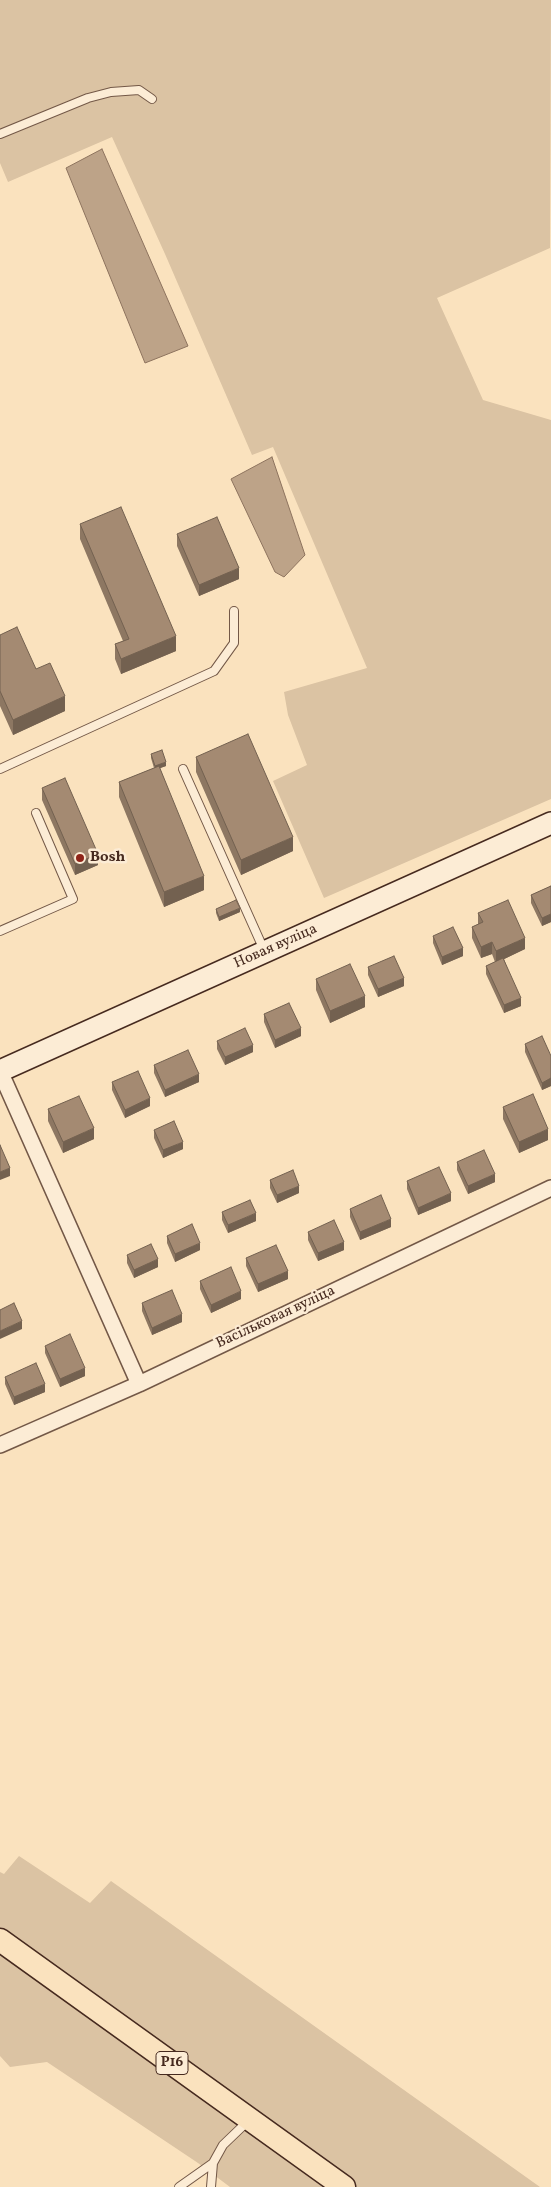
<!DOCTYPE html>
<html>
<head>
<meta charset="utf-8">
<style>
	body { margin:0 }
	canvas { display:block; background:#fae2be }
</style>
</head>
<body>
<canvas width="551" height="2187"></canvas>
<script>
const g = document.querySelector('canvas').getContext('2d');
g.lineJoin = 'round';
function fillPath(path, color) { g.fillStyle = color; g.fill(path, 'evenodd'); }
const poly = rows => new Path2D(rows.map(r => 'M' + r).join(''));
function stroke(path, color, width, dash) { g.strokeStyle = color; g.lineWidth = width; g.lineCap = dash ? 'butt' : 'round'; g.setLineDash(dash || []); g.stroke(path); }
function label(font, color, halo, rows, align = 'center') {
  g.font = font + ' Vollkorn,serif'; g.lineWidth = 5; g.setLineDash([]); g.textBaseline = 'middle'; g.strokeStyle = halo; g.fillStyle = color; for (const [text, x, y, turn = 0] of rows) {
    g.save(); g.translate(x, y); g.rotate((+turn || 0) * Math.PI / 180); g.textAlign = isNaN(turn) ? turn : align; if (halo) g.strokeText(text, 0, 0); g.fillText(text, 0, 0); g.restore();
  }
}
fillPath(poly([
	[0,0,551,0,550,248,437,298,483,400,551,420,551,799,324,898,273,781,307,765,288,715,284,692,367,668,273,447,252,455,165,254,112,137,8,182,0,163],
	[19,1856,90,1903,111,1881,540,2187,230,2187,198,2163,47,2062,10,2067,0,2056,0,1872,4,1874]
]), '#dbc3a3');
const water = poly([
	[102,149,188,346,145,363,66,168,102,149],
	[272,457,305,555,284,577,275,572,231,479,272,457]
]);
fillPath(water, '#bda388');
stroke(water, '#8d735e', 1);
const lane = poly([
	[0,134,88,98,111,92,139,90,152,99],
	[0,769,214,671,234,643,234,611],
	[183,769,264,950],
	[0,931,73,899,36,813],
	[179,2187,213,2163,223,2145,247,2122],
	[211,2187,213,2163]
]);
const street = poly([
	[0,1071,139,1384],
	[0,1445,139,1384,551,1188]
]);
const secondary = poly([
	[0,1071,551,823]
]);
const primary = poly([
	[0,1940,344,2187]
]);
stroke(lane, '#735847', 10);
stroke(street, '#735847', 18);
stroke(secondary, '#462a1f', 24);
stroke(primary, '#462a1f', 25);
stroke(lane, '#fcecd5', 8);
stroke(street, '#fcecd5', 15);
stroke(secondary, '#fcecd5', 21);
stroke(primary, '#fae2be', 22);
fillPath(poly([
	[80,524,176,651,121,674,115,659,115,644,123,641,80,539],
	[177,534,239,579,199,596,177,546],
	[0,635,36,669,65,711,13,735,0,706],
	[151,754,166,766,160,768,204,890,164,907,119,797,119,782,154,768,151,758],
	[196,757,293,851,241,875,196,772],
	[42,788,98,865,75,875,42,800],
	[551,886,551,922,542,926,531,903,531,895],
	[216,909,240,912,219,921,216,913],
	[478,913,525,949,504,959,521,1006,504,1013,486,974,486,966,495,962,492,954,481,958,472,938,472,927,478,924],
	[433,936,463,956,442,965,433,943],
	[368,967,404,986,378,997,368,975],
	[316,979,365,1007,330,1023,316,990],
	[264,1014,301,1036,275,1048,264,1022],
	[217,1041,253,1052,225,1065,217,1049],
	[525,1044,551,1056,551,1086,542,1090,525,1052],
	[154,1065,199,1082,165,1097,154,1073],
	[112,1082,150,1106,125,1118,112,1090],
	[503,1107,548,1140,519,1153,503,1119],
	[48,1109,94,1139,63,1153,48,1121],
	[154,1130,183,1149,163,1158,154,1138],
	[457,1162,495,1182,468,1194,457,1170],
	[270,1180,299,1193,277,1203,270,1188],
	[407,1181,451,1201,418,1215,407,1189],
	[350,1209,391,1227,360,1240,350,1217],
	[222,1212,256,1221,228,1233,222,1220],
	[308,1232,344,1250,318,1261,308,1240],
	[167,1236,200,1250,175,1262,167,1243],
	[127,1255,158,1267,134,1278,127,1263],
	[246,1258,288,1279,258,1292,246,1266],
	[200,1281,241,1299,211,1313,200,1289],
	[142,1303,182,1322,152,1335,142,1311],
	[45,1346,85,1376,60,1387,45,1353],
	[5,1377,45,1392,14,1405,5,1384]
]), '#8d7762');
fillPath(poly([
	[239,568,239,579,199,596,199,585],
	[176,636,176,651,121,674,121,659],
	[65,696,65,711,13,735,13,720],
	[166,762,166,766,155,770,155,766],
	[293,837,293,851,241,875,241,860],
	[98,854,98,865,75,875,75,864],
	[204,876,204,890,164,907,164,892],
	[240,908,240,912,219,921,219,917],
	[551,914,551,922,542,926,542,918],
	[525,938,525,949,496,963,496,951],
	[492,942,492,954,481,958,481,947],
	[463,948,463,956,442,965,442,957],
	[404,978,404,986,378,997,378,989],
	[365,996,365,1007,330,1023,330,1011],
	[521,998,521,1006,504,1013,504,1005],
	[301,1028,301,1036,275,1048,275,1040],
	[253,1045,253,1052,225,1065,225,1057],
	[199,1074,199,1082,165,1097,165,1090],
	[551,1078,551,1086,542,1090,542,1083],
	[150,1098,150,1106,125,1118,125,1110],
	[94,1128,94,1139,63,1153,63,1142],
	[548,1129,548,1140,519,1153,519,1142],
	[183,1142,183,1149,163,1158,163,1150],
	[10,1168,10,1176,0,1180,0,1172],
	[495,1174,495,1182,468,1194,468,1186],
	[299,1186,299,1193,277,1203,277,1195],
	[451,1193,451,1201,418,1215,418,1208],
	[256,1213,256,1221,228,1233,228,1225],
	[391,1219,391,1227,360,1240,360,1232],
	[344,1242,344,1250,318,1261,318,1253],
	[200,1243,200,1250,175,1262,175,1254],
	[158,1259,158,1267,134,1278,134,1270],
	[288,1271,288,1279,258,1292,258,1284],
	[241,1291,241,1299,211,1313,211,1305],
	[182,1314,182,1322,152,1335,152,1328],
	[22,1321,22,1329,0,1339,0,1331],
	[85,1368,85,1376,60,1387,60,1379],
	[45,1384,45,1392,14,1405,14,1397]
]), '#736150');
const building = poly([
	[121,507,176,636,121,659,115,644,129,639,80,524,121,507],
	[217,517,239,568,199,585,177,534,217,517],
	[17,627,36,669,50,663,65,696,13,720,0,691,0,635,17,627],
	[248,734,293,837,241,860,196,757,248,734],
	[162,750,166,762,155,766,151,754,162,750],
	[159,766,204,876,164,892,119,782,159,766],
	[65,778,98,854,75,864,42,788,65,778],
	[551,886,551,914,542,918,531,895,551,886],
	[236,900,240,908,219,917,216,909,236,900],
	[508,900,525,938,496,951,492,942,481,947,472,927,483,922,478,913,508,900],
	[453,927,463,948,442,957,433,936,453,927],
	[394,956,404,978,378,989,368,967,394,956],
	[503,958,521,998,504,1005,486,966,503,958],
	[350,964,365,996,330,1011,316,979,350,964],
	[289,1003,301,1028,275,1040,264,1014,289,1003],
	[245,1028,253,1045,225,1057,217,1041,245,1028],
	[542,1036,551,1056,551,1078,542,1083,525,1044,542,1036],
	[188,1050,199,1074,165,1090,154,1065,188,1050],
	[138,1071,150,1098,125,1110,112,1082,138,1071],
	[533,1094,548,1129,519,1142,503,1107,533,1094],
	[79,1096,94,1128,63,1142,48,1109,79,1096],
	[174,1121,183,1142,163,1150,154,1130,174,1121],
	[0,1145,10,1168,0,1172,0,1145],
	[484,1150,495,1174,468,1186,457,1162,484,1150],
	[439,1167,451,1193,418,1208,407,1181,439,1167],
	[293,1170,299,1186,277,1195,270,1180,293,1170],
	[381,1195,391,1219,360,1232,350,1209,381,1195],
	[250,1200,256,1213,228,1225,222,1212,250,1200],
	[334,1220,344,1242,318,1253,308,1232,334,1220],
	[192,1224,200,1243,175,1254,167,1236,192,1224],
	[151,1244,158,1259,134,1270,127,1255,151,1244],
	[276,1245,288,1271,258,1284,246,1258,276,1245],
	[231,1267,241,1291,211,1305,200,1281,231,1267],
	[172,1290,182,1314,152,1328,142,1303,172,1290],
	[14,1303,22,1321,0,1331,0,1310,14,1303],
	[70,1334,85,1368,60,1379,45,1346,70,1334],
	[36,1363,45,1384,14,1397,5,1377,36,1363]
]);
fillPath(building, '#a48a72');
stroke(building, '#736150', 1);
for (const [x, y, r, color] of [
	[80,858,5,"#8f2418"]
]) { const dot = new Path2D(); dot.arc(x, y, r, 0, 2 * Math.PI); g.fillStyle = color; g.fill(dot); stroke(dot, '#fcecd5', 2); }
for (const [x, y, w] of [
	[172,2063,32]
]) { const box = new Path2D(); box.roundRect(x - w / 2, y - 11.5, w, 23, 4); g.fillStyle = '#fcecd5'; g.fill(box); stroke(box, '#462a1f', 1); }
label('bold 14px', '#462a1f', null, [
	["Р16",172,2063]
]);
label('bold 15px', '#462a1f', '#fcecd5', [
	["Bosh",90,858]
], 'left');
label('15px', '#462a1f', '#fcecd5', [
	["Новая вуліца",276,947,-24],
	["Васільковая вуліца",276,1318,-25]
]);
</script>
</body>
</html>
